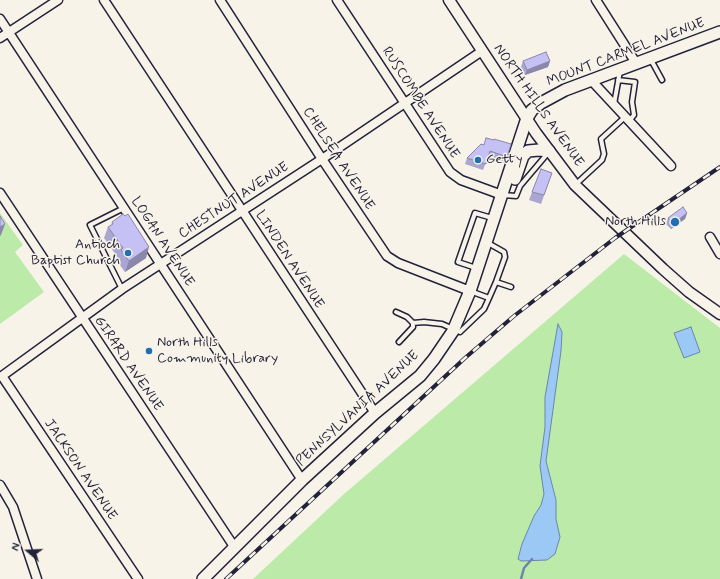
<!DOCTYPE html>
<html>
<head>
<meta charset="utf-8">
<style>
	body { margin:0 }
	#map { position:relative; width:720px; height:579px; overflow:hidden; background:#f7f3e8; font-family:Mynerve,sans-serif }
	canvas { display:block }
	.north { position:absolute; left:8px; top:531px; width:40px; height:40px; -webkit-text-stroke:3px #f7f3e8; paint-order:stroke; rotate:289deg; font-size:11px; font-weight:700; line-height:16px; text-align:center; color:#22223b }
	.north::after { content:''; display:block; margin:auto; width:14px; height:18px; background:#22223b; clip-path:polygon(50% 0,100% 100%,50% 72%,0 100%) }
</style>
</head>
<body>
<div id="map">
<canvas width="720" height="579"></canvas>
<div class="north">N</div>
</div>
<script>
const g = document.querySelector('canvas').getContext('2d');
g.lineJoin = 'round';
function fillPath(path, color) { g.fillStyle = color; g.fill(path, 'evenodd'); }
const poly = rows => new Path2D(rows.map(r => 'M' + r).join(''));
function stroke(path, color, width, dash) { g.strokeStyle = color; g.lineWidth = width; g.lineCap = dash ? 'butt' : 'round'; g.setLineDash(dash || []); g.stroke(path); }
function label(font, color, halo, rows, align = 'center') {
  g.font = font + ' Mynerve,sans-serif'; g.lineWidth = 3; g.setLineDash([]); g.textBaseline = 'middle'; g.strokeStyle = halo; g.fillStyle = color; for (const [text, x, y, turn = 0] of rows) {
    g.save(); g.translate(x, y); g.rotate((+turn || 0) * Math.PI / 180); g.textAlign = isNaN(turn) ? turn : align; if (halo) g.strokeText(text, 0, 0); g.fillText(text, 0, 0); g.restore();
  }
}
fillPath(poly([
	[0,213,23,245,15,252,44,292,0,324],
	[624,254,720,328,720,579,253,579,344,494]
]), '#bceba9');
const water = poly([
	[558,324,562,332,561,351,546,461,556,500,556,519,560,537,555,554,547,560,521,561,518,559,522,544,534,516,541,505,544,494,540,466,545,427,545,397,558,324],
	[691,327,700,352,684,358,674,333,691,327]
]);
fillPath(water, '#9cc8f6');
stroke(water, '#6b86ab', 1);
stroke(poly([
	[521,579,524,568,532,559]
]), '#6b86ab', 2.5);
const service = poly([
	[650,58,662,80],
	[618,80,635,82,632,102,634,115,629,121],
	[614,104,620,71],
	[575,185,602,160,604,154,601,139,625,117],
	[503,195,516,196,520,186,548,153],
	[476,268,458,262,475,213,492,218],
	[496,282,511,287],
	[122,289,90,225,124,208],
	[470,291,489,298,496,282,505,257,504,252,488,243],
	[396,312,407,317,413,323,413,327,399,342],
	[413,323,424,322,442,324,460,332,484,309,489,298]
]);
const minor = poly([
	[104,0,375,413],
	[220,0,322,159,387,256,398,263,470,291],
	[337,0,450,172,461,180,502,195],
	[596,0,636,63],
	[0,19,302,480],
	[0,38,58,0],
	[591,80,671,166],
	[0,193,235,548],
	[710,237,720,254],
	[0,485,13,507,37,579],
	[138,579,2,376,122,289,322,159,482,51]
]);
const tertiary = poly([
	[449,0,536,133,575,185,663,269,689,292,720,314]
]);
const secondary = poly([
	[515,179,523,156,528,151,539,150,549,151],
	[203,579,302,480,375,413,420,376,434,359,453,331,470,291,527,118,532,110,541,103,565,90,720,32]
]);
stroke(service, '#22223b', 7);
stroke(minor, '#22223b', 11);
stroke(tertiary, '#22223b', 13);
stroke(secondary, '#22223b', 14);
stroke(service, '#f7f3e8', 4);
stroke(minor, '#f7f3e8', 8);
stroke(tertiary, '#f7f3e8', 10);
stroke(secondary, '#f7f3e8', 11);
const rail = poly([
	[226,579,465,358,514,316,615,238,720,167]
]);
stroke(rail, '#22223b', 4);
stroke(rail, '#f7f3e8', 2.5, [8]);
fillPath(poly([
	[523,61,550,61,548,67,525,75,521,67],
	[511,144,504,163,488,157,483,170,465,164,467,158],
	[541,169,552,173,541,204,529,200],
	[687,213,685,219,671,229,666,224,668,218],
	[112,222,146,258,125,272,117,261,118,258,104,238,108,227,111,226]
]), '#aaa6d2');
fillPath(poly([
	[550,61,548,67,525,75,527,70],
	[687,213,685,219,671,229,673,224],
	[5,224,1,235,0,236,0,227],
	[149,247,146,258,125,272,129,261]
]), '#8b87ab');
const building = poly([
	[546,52,550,61,527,70,523,61,546,52],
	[486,138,494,140,494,139,511,144,507,157,490,151,486,164,467,158,481,144,484,145,486,138],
	[541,169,552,173,544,195,532,192,541,169],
	[683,207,687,213,673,224,668,218,683,207],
	[123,214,125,216,128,214,149,247,129,261,121,250,123,248,108,227,113,224,112,222,123,214],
	[0,216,5,224,0,227,0,216]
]);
fillPath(building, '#c6c1f4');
stroke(building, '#8b87ab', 1);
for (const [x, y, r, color] of [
	[478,160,4,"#1f6fb2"],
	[675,222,5,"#1f6fb2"],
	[128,253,4,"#1f6fb2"],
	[149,351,4,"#1f6fb2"]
]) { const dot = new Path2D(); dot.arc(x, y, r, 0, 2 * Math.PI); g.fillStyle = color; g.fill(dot); stroke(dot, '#f7f3e8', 1.5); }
label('14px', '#22223b', '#f7f3e8', [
	["MOUNT CARMEL AVENUE",626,53,-21],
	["RUSCOMBE AVENUE",420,103,57],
	["NORTH HILLS AVENUE",538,106,55],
	["CHELSEA AVENUE",338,159,57],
	["CHESTNUT AVENUE",234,201,-33],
	["LOGAN AVENUE",162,242,57],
	["LINDEN AVENUE",289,260,57],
	["GIRARD AVENUE",128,364,56],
	["PENNSYLVANIA AVENUE",358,409,-43],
	["JACKSON AVENUE",80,470,56]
]);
label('14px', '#22223b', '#f7f3e8', [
	["Getty",486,160],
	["North Hills",666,222,"right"],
	["Antioch",120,245,"right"],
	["Baptist Church",120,261,"right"],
	["North Hills",157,343],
	["Community Library",157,359]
], 'left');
</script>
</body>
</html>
